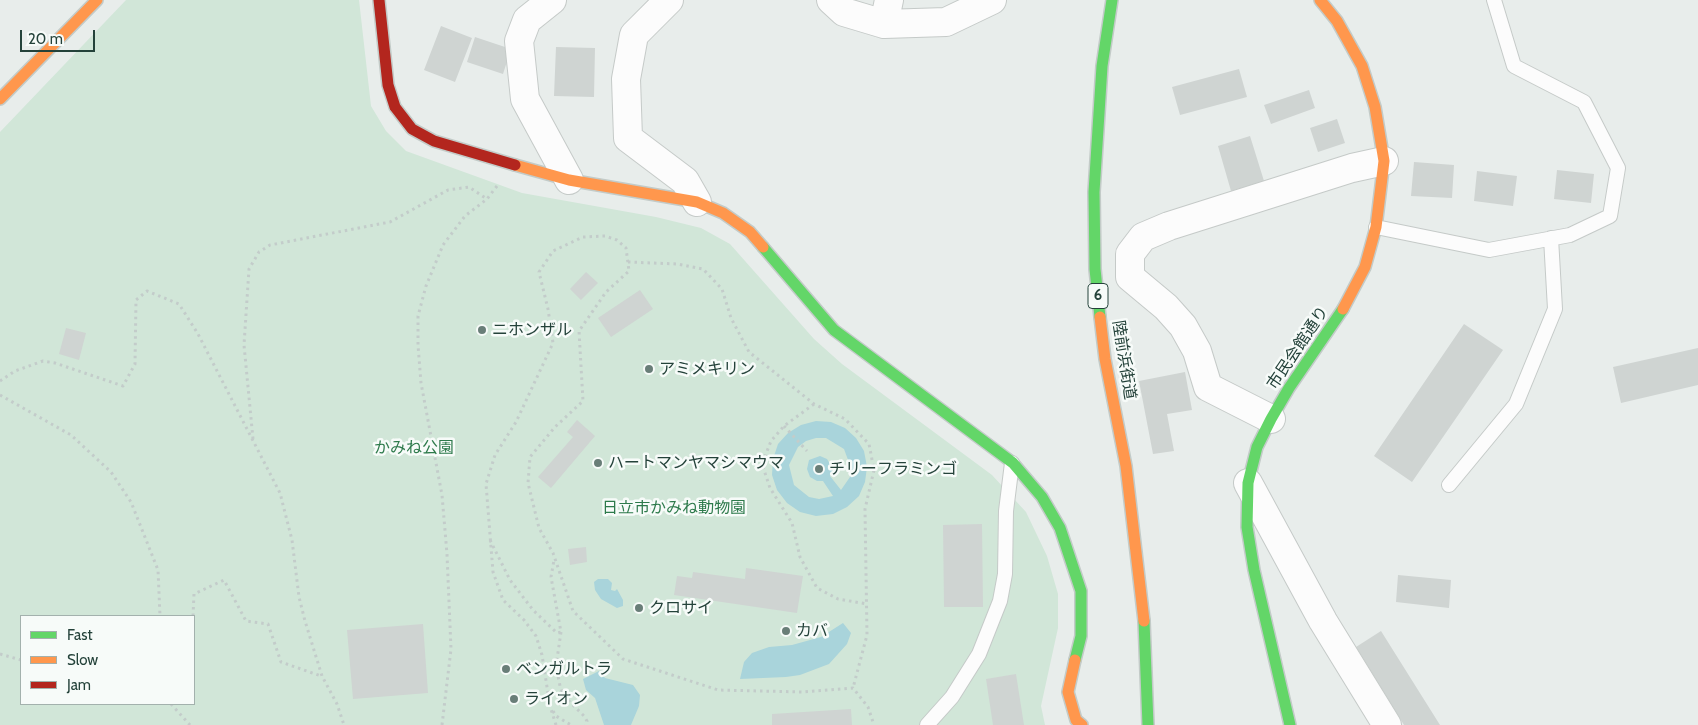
<!DOCTYPE html>
<html>
<head>
<meta charset="utf-8">
<style>
	body { margin:0 }
	#map { position:relative; width:1698px; height:725px; overflow:hidden; background:#e8edeb; font-family:Cabin,sans-serif }
	canvas { display:block }
	.legend { position:absolute; left:20px; top:615px; width:175px; height:90px; box-sizing:border-box; background:#f7fbf9; border:1px solid #a3b1ad; margin:0; padding:6px 9px; list-style:none; font-size:15px; color:#24423a }
	.legend li { display:flex; align-items:center; gap:10px; height:25px }
	.legend b { width:25px; border:1px solid #a3b1ad }
	.scale { position:absolute; left:20px; top:30px; width:75px; height:22px; box-sizing:border-box; border:2px solid #24423a; border-top:0; padding-left:6px; font-size:15px; line-height:18px; white-space:nowrap; color:#24423a; -webkit-text-stroke:4px #f7fbf9; paint-order:stroke }
</style>
</head>
<body>
<div id="map">
<canvas width="1698" height="725"></canvas>
<ul class="legend">
<li><b style="height:6px;background:#63d668"></b>Fast</li>
<li><b style="height:6px;background:#ff974d"></b>Slow</li>
<li><b style="height:6px;background:#b3261e"></b>Jam</li>
</ul>
<div class="scale">20 m</div>
</div>
<script>
const g = document.querySelector('canvas').getContext('2d');
g.lineJoin = 'round';
function fillPath(path, color) { g.fillStyle = color; g.fill(path, 'evenodd'); }
const poly = rows => new Path2D(rows.map(r => 'M' + r).join(''));
function stroke(path, color, width, dash) { g.strokeStyle = color; g.lineWidth = width; g.lineCap = dash ? 'butt' : 'round'; g.setLineDash(dash || []); g.stroke(path); }
function label(font, color, halo, rows, align = 'center') {
  g.font = font + ' Cabin,"Noto Sans JP",sans-serif'; g.lineWidth = 5; g.setLineDash([]); g.textBaseline = 'middle'; g.strokeStyle = halo; g.fillStyle = color; for (const [text, x, y, turn = 0] of rows) {
    g.save(); g.translate(x, y); g.rotate((+turn || 0) * Math.PI / 180); g.textAlign = isNaN(turn) ? turn : align; if (halo) g.strokeText(text, 0, 0); g.fillText(text, 0, 0); g.restore();
  }
}
fillPath(poly([
	[126,0,359,0,371,106,386,131,406,151,522,193,656,217,701,228,730,244,814,339,842,364,992,475,1026,512,1047,556,1058,594,1058,628,1041,706,1045,725,0,725,0,132],
	[21,616,194,616,194,704,21,704]
]), '#d1e6d8');
fillPath(poly([
	[816,421,831,422,845,428,856,438,864,451,867,467,865,482,859,496,847,507,833,514,816,516,800,512,787,503,777,490,772,475,773,459,778,444,788,433,801,425],
	[816,438,826,438,844,449,851,468,850,477,841,490,830,476,833,469,827,459,820,456,809,460,807,469,810,477,817,481,823,481,833,496,819,499,809,497,794,485,789,465,798,447,806,441],
	[598,579,608,579,612,583,611,590,615,591,617,589,623,600,623,606,617,608,601,599,595,590,594,582],
	[843,623,851,633,847,644,829,664,800,675,786,677,740,679,744,662,752,653,769,647,792,645,821,637],
	[599,671,605,678,633,685,640,695,639,706,631,725,604,725,595,698,586,690,583,679]
]), '#a9d4db');
fillPath(poly([
	[441,26,472,38,455,82,424,70],
	[475,37,511,49,503,74,467,62],
	[556,47,595,48,594,97,554,96],
	[1239,69,1247,97,1180,115,1172,87],
	[1309,90,1315,108,1271,124,1264,105],
	[1337,119,1345,143,1318,152,1310,128],
	[1250,136,1264,181,1231,191,1218,146],
	[1414,162,1454,165,1452,198,1411,196],
	[1557,170,1594,174,1591,203,1554,199],
	[1477,171,1517,176,1513,206,1474,201],
	[586,272,598,283,581,300,570,289],
	[640,290,653,309,611,337,598,318],
	[1464,324,1503,350,1412,482,1374,456],
	[66,328,86,333,79,360,59,354],
	[1698,348,1698,385,1621,403,1613,367],
	[1185,372,1192,410,1167,414,1174,451,1153,454,1139,381],
	[577,420,595,436,551,488,538,477,573,437,567,432],
	[982,524,983,607,944,607,943,525],
	[586,547,587,562,570,565,568,549],
	[746,568,803,576,797,613,674,595,677,576,692,578,693,572,745,579],
	[1398,575,1451,580,1449,608,1396,602],
	[423,624,428,693,353,699,347,630],
	[1381,631,1440,725,1404,725,1356,647],
	[1016,674,1024,725,993,725,986,679],
	[851,709,852,725,772,725,772,714]
]), '#cfd4d2');
const lane = poly([
	[1376,227,1489,250,1570,235,1610,216,1618,168,1584,102,1514,66,1494,0],
	[1449,485,1516,404,1555,309,1551,238],
	[927,725,952,697,979,654,1000,601,1005,574,1006,511,1012,463]
]);
const street = poly([
	[552,0,527,20,519,41,525,99,569,180],
	[669,0,634,35,626,79,628,138,685,181,697,202],
	[831,0,844,12,884,24,946,22,992,0],
	[884,24,889,0],
	[1271,419,1208,387,1197,351,1183,326,1166,307,1130,277,1130,254,1143,237,1169,226,1352,168,1384,161],
	[1248,483,1323,621,1387,725]
]);
const fast = poly([
	[763,247,834,330,1013,463,1042,497,1060,528,1081,591,1081,636,1075,660],
	[1100,317,1095,269,1094,192,1102,66,1112,0],
	[1144,621,1148,725],
	[1290,725,1254,570,1247,527,1248,483,1257,447,1271,419,1289,388,1343,309]
]);
const slow = poly([
	[1320,0,1337,21,1362,66,1375,107,1384,161,1376,227,1365,267,1343,309],
	[0,99,97,0],
	[515,165,569,180,697,202,723,213,750,232,763,247],
	[1100,317,1105,359,1126,466,1144,621],
	[1075,660,1068,692,1076,720,1082,725]
]);
const jam = poly([
	[379,0,388,85,395,107,412,129,434,141,515,165]
]);
stroke(lane, '#c5cac8', 16);
stroke(street, '#c5cac8', 30);
stroke(fast, '#c3cbc8', 14);
stroke(slow, '#c3cbc8', 14);
stroke(jam, '#c3cbc8', 14);
stroke(poly([
	[628,262,677,264,703,269,722,289,731,318,749,352,814,404,845,419,869,444,874,470,865,509,867,635,853,688],
	[0,381,15,371,43,361,55,363,123,386,135,364,136,300,147,291,179,304,198,334,280,493,292,540,299,597,305,621,322,676,337,704,344,725],
	[0,395,71,435,111,472,131,502,158,570,160,616],
	[814,404,784,426,771,441,762,464,770,488,792,523,800,557,817,588,838,599,867,604],
	[784,426,807,451],
	[253,439,244,345,249,269,259,252,270,245,390,222,448,190,469,187,487,199,497,186],
	[490,540,510,580,533,610,557,633,561,632,551,577,554,560],
	[193,616,194,594,224,580,246,621,268,624,281,662,321,676],
	[561,632,556,666,560,686,564,696,584,716,587,721,585,725],
	[0,654,21,660],
	[171,704,190,725],
	[553,711,556,716,571,725],
	[442,725,451,649,447,554,442,495,421,383,418,345,418,316,426,286,443,245,465,216,487,199],
	[556,725,550,706,542,655,536,636,524,620,503,600,493,572,486,484,495,455,516,422,553,343,548,309,539,272,553,251,583,237,605,236,617,240,626,248,629,271,606,292,579,331,583,401,555,427,530,457,528,483,539,528,553,553,573,611,623,659,718,690,803,692,853,688,868,707,874,725]
]), '#c3ccca', 3, [2.5, 4]);
stroke(lane, '#fcfcfc', 14);
stroke(street, '#fcfcfc', 28);
stroke(fast, '#63d668', 11);
stroke(slow, '#ff974d', 11);
stroke(jam, '#b3261e', 11);
for (const [x, y, r, color] of [
	[482,330,5,"#697e78"],
	[649,369,5,"#697e78"],
	[598,463,5,"#697e78"],
	[819,469,5,"#697e78"],
	[639,608,5,"#697e78"],
	[786,631,5,"#697e78"],
	[506,669,5,"#697e78"],
	[514,699,5,"#697e78"]
]) { const dot = new Path2D(); dot.arc(x, y, r, 0, 2 * Math.PI); g.fillStyle = color; g.fill(dot); stroke(dot, '#f7fbf9', 2); }
for (const [x, y, w] of [
	[1098,296,20]
]) { const box = new Path2D(); box.roundRect(x - w / 2, y - 12.5, w, 25, 4); g.fillStyle = '#f7fbf9'; g.fill(box); stroke(box, '#24423a', 1); }
label('bold 15px', '#24423a', null, [
	["6",1098,296]
]);
label('16px', '#24423a', '#f7fbf9', [
	["ニホンザル",492,330],
	["アミメキリン",659,369],
	["ハートマンヤマシマウマ",608,463],
	["チリーフラミンゴ",829,469],
	["クロサイ",649,608],
	["カバ",796,631],
	["ベンガルトラ",516,669],
	["ライオン",524,699]
], 'left');
label('16px', '#24423a', '#f7fbf9', [
	["市民会館通り",1298,348,-56],
	["陸前浜街道",1124,360,81]
]);
label('16px', '#2d7a4b', '#f7fbf9', [
	["かみね公園",414,448],
	["日立市かみね動物園",674,508]
]);
</script>
</body>
</html>
